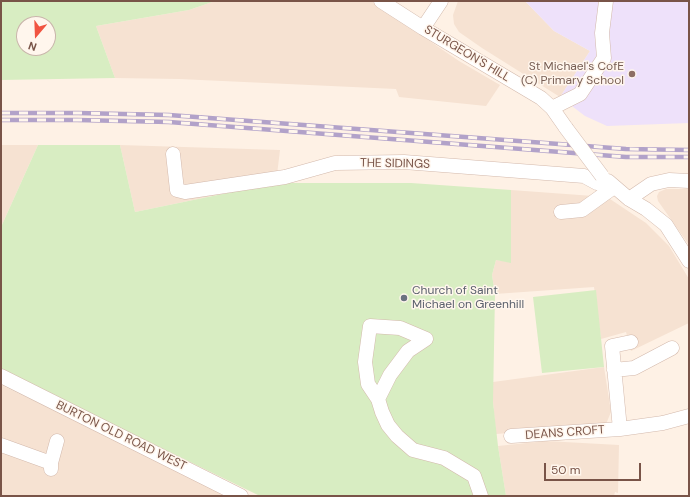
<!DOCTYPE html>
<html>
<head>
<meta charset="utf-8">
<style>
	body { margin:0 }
	#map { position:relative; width:690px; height:497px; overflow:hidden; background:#fef1e5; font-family:"DM Sans",sans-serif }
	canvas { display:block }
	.frame { position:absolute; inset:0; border:2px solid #795448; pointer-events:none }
	.north { position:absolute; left:16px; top:16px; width:40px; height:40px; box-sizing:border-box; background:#fff6ed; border:1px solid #c9b5ab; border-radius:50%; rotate:199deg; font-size:11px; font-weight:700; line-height:16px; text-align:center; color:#795448 }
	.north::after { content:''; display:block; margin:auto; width:14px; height:18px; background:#f15441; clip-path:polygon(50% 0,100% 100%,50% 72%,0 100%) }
	.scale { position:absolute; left:544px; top:463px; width:97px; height:18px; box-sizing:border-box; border:2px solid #795448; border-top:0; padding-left:5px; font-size:12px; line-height:14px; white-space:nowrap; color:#795448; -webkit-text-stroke:3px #fff6ed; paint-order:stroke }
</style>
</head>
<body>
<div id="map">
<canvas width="690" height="497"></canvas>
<div class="frame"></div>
<div class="north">N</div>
<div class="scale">50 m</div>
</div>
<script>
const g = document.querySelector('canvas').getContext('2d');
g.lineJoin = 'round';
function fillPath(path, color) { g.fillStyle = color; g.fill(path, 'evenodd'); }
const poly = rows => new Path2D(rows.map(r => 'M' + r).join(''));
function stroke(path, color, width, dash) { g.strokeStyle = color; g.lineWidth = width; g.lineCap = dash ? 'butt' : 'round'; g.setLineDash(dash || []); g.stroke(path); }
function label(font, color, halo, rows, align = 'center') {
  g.font = font + ' "DM Sans",sans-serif'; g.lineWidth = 3; g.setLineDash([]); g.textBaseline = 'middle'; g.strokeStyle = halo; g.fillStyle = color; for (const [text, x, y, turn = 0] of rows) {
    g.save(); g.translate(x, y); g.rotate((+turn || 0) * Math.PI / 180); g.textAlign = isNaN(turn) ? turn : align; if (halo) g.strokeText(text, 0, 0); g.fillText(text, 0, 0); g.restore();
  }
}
fillPath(poly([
	[215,1,371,1,459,61,500,85,486,106,399,97,396,89,179,79,115,78,96,26,189,10],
	[458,1,525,1,554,31,590,51,560,97,482,48,459,32,454,24,453,15],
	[1,145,38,145,1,227],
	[120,145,280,150,276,183,135,212],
	[666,189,689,189,689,245,658,201,657,196,659,192],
	[511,190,607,197,646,223,669,246,689,279,689,323,631,351,626,332,601,339,594,287,495,294,492,275,496,260,511,262],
	[604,367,611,412,606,424,602,426,496,434,493,402,493,382],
	[1,385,64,415,229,496,1,496],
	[546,441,619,445,618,493,615,492,614,496,506,496,498,446]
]), '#f6e2d2');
fillPath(poly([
	[525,1,689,1,689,123,607,126,585,116,560,97,590,51,554,31]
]), '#eee1fa');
fillPath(poly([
	[1,1,215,1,189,10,96,26,115,78,1,80],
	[24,24,48,24,48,48,24,48],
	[38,145,120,145,135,212,276,183,411,183,511,190,511,263,496,260,492,275,495,294,493,402,498,446,506,496,260,496,1,370,1,227],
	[596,290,604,367,542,373,533,297]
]), '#d8edc2');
const minor = poly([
	[381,1,423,28,541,98,552,108,566,128],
	[423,28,441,1],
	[552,108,580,94,604,58,602,33,606,1],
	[173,154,177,190,185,192,285,177,335,163,404,162,584,176,597,183,614,187],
	[608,181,629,199,646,209,666,225,689,261],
	[629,199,651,184,669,180,689,181],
	[561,212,582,210,614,187],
	[614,370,634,368,672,348],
	[1,376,241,496],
	[378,399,390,375,408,351,426,339,400,328,370,326,365,362,368,384,378,399,382,412,388,425,397,436,413,450,444,458,474,476,481,496],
	[620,429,612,346,631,342],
	[511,436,620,429,663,423,689,416],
	[1,445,51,463],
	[51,469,51,463,57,441]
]);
stroke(minor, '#d3b9ac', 15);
stroke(minor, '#fff', 14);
const rail = poly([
	[1,113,78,113,169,115,626,149,689,150],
	[1,120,77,120,169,122,626,157,689,157]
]);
stroke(rail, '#b2a2c9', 4.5);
stroke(rail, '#fff6ed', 3, [9]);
const minorBridge = poly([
	[566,128,602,176]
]);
stroke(minorBridge, '#d3b9ac', 15, []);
stroke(minorBridge, '#fff', 14);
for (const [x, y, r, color] of [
	[632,74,4,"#8d6e63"],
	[404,298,4,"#6b7280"]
]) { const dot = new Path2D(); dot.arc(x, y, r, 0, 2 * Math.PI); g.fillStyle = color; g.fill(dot); stroke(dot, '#fff6ed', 1.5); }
label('12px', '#795448', '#fff6ed', [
	["STURGEON'S HILL",467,54,31],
	["THE SIDINGS",395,164,1],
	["DEANS CROFT",565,433,-4],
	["BURTON OLD ROAD WEST",121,436,26]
]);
label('12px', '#785e54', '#fff6ed', [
	["St Michael's CofE",624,67],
	["(C) Primary School",624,81]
], 'right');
label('12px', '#5b616d', '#fff6ed', [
	["Church of Saint",412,291],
	["Michael on Greenhill",412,305]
], 'left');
</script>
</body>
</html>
